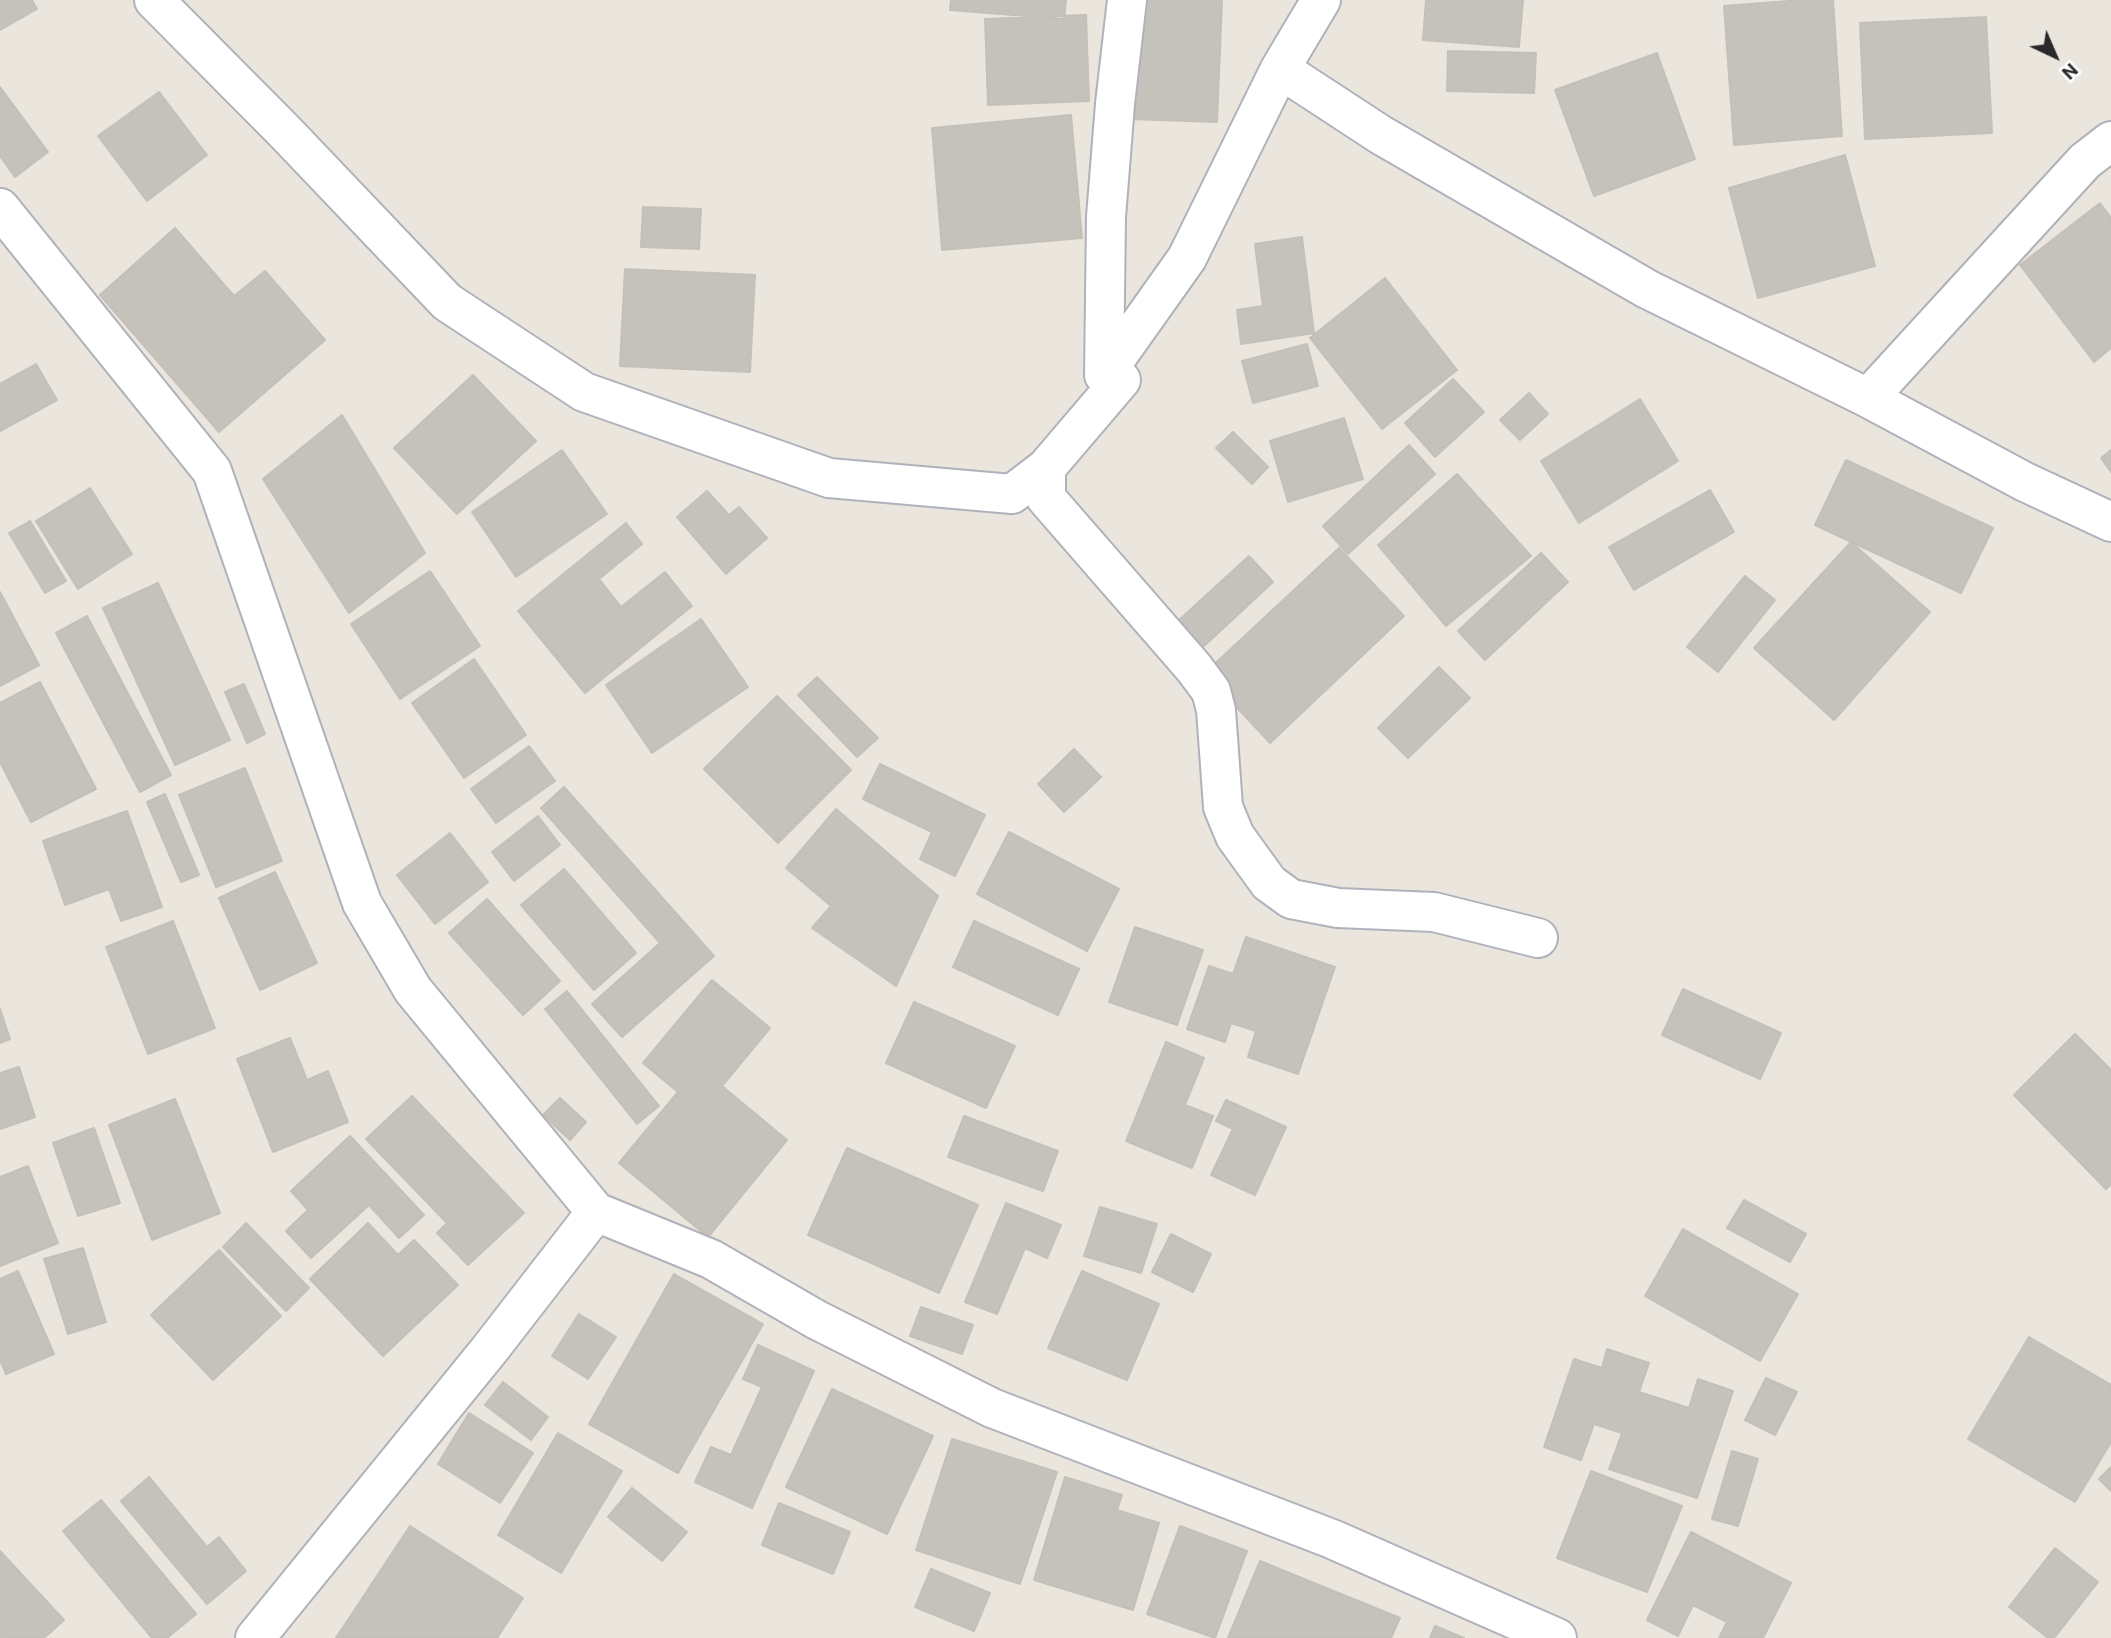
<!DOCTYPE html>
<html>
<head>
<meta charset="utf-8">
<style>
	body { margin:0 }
	#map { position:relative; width:2111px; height:1638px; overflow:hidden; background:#eae5dd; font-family:Roboto,sans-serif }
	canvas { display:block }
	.north { position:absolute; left:2020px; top:21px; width:70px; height:70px; -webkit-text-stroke:5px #fff; paint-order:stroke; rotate:136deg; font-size:19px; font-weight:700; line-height:28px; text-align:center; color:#292929 }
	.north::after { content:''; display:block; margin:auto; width:24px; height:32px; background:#292929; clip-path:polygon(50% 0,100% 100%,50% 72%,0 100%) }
</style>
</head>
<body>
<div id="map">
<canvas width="2111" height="1638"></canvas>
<div class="north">N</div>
</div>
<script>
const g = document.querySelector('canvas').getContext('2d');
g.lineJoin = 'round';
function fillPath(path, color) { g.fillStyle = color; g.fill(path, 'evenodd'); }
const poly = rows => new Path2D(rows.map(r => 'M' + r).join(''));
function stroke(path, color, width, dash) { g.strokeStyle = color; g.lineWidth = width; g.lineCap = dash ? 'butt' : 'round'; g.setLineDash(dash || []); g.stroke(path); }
const building = poly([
	[0,0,32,0,37,9,0,30,0,0],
	[951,0,1066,0,1064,19,950,10,951,0],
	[1134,0,1222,0,1217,122,1129,119,1134,0],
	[1426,0,1523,0,1519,47,1423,40,1426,0],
	[1802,0,1833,0,1842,136,1734,145,1724,6,1802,0],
	[1086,15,1089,101,988,105,985,19,1086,15],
	[1986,17,1992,133,1865,139,1860,23,1986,17],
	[1448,51,1536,53,1534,93,1447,91,1448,51],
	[1657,53,1695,159,1594,196,1555,90,1657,53],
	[0,87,48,152,15,177,0,156,0,87],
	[159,92,207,155,147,201,98,136,159,92],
	[1071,115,1082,238,942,250,932,128,1071,115],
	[1845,155,1875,266,1758,298,1729,188,1845,155],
	[2100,203,2111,218,2111,348,2094,362,2020,265,2100,203],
	[643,207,701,209,699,249,641,247,643,207],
	[175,228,234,296,265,271,325,340,219,432,100,295,175,228],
	[1302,237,1314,333,1241,344,1237,310,1263,306,1255,244,1302,237],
	[625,269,755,275,750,372,620,366,625,269],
	[1385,278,1457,370,1382,429,1310,338,1385,278],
	[1307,344,1318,386,1253,403,1242,361,1307,344],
	[36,364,57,400,0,431,0,384,36,364],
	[473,375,536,441,457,514,394,448,473,375],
	[1453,379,1484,412,1435,457,1405,423,1453,379],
	[1529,393,1548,414,1520,440,1500,420,1529,393],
	[1640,399,1678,461,1579,523,1541,461,1640,399],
	[342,415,425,553,349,613,263,479,342,415],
	[1344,418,1363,479,1288,502,1270,441,1344,418],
	[1233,432,1268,467,1252,484,1216,448,1233,432],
	[1409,445,1435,474,1348,554,1323,526,1409,445],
	[562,450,607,514,516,577,472,512,562,450],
	[2111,450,2111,472,2101,458,2111,450],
	[1846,460,1993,528,1961,593,1815,525,1846,460],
	[1457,474,1531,556,1446,626,1378,545,1457,474],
	[90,488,132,554,78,589,36,521,90,488],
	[1710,490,1734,532,1634,590,1609,547,1710,490],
	[707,491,729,515,739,507,767,538,726,574,677,517,707,491],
	[30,521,66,581,45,593,9,533,30,521],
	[626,523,642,544,599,579,621,607,665,572,692,606,585,693,518,611,626,523],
	[1851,542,1930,612,1834,720,1754,648,1851,542],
	[1339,548,1404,616,1270,743,1205,673,1339,548],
	[1541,553,1568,582,1485,660,1458,631,1541,553],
	[1249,556,1273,582,1203,647,1178,621,1249,556],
	[430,571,480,646,400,699,351,624,430,571],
	[1745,576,1775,600,1718,672,1687,647,1745,576],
	[158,583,230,740,175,765,103,608,158,583],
	[0,592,39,665,0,686,0,592],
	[87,616,171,775,140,792,56,633,87,616],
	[701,619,748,687,652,753,606,685,701,619],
	[474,659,526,735,464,778,412,703,474,659],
	[1439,667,1470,698,1408,758,1378,728,1439,667],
	[817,677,878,738,857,757,798,695,817,677],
	[40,682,96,789,31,822,0,762,0,703,40,682],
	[244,684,265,734,247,743,225,692,244,684],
	[777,696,851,770,778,843,704,769,777,696],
	[529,746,555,781,496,823,471,789,529,746],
	[1074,749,1101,777,1064,812,1038,784,1074,749],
	[880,764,985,815,955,876,920,859,932,832,863,799,880,764],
	[245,768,282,861,216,887,179,795,245,768],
	[564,787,714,956,622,1037,592,1004,660,943,541,808,564,787],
	[165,794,199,875,181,882,147,802,165,794],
	[836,809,938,896,896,986,812,928,831,906,786,868,836,809],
	[127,811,162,907,121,921,109,889,65,905,43,841,127,811],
	[538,816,560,845,514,881,492,852,538,816],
	[1009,832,1119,889,1087,951,977,894,1009,832],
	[450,833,488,882,435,924,397,875,450,833],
	[564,869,636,953,594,990,521,905,564,869],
	[275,872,317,963,260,990,219,898,275,872],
	[487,899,560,981,523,1015,449,933,487,899],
	[173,921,215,1028,148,1054,106,947,173,921],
	[974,921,1079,969,1058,1015,953,967,974,921],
	[1135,927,1203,950,1177,1025,1109,1002,1135,927],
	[1246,937,1335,967,1298,1074,1248,1057,1256,1031,1231,1023,1225,1042,1187,1029,1209,966,1233,974,1246,937],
	[712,980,770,1028,722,1086,787,1140,708,1237,619,1163,678,1092,643,1063,712,980],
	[1683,989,1781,1033,1760,1079,1662,1035,1683,989],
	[567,991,659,1106,637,1124,545,1009,567,991],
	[914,1002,1015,1046,986,1108,886,1063,914,1002],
	[0,1009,10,1039,0,1043,0,1009],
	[2075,1034,2111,1070,2111,1184,2106,1189,2014,1095,2075,1034],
	[290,1038,307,1080,328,1071,348,1122,273,1152,237,1059,290,1038],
	[1166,1042,1204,1058,1185,1105,1213,1116,1192,1168,1126,1141,1166,1042],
	[19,1067,35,1117,0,1129,0,1073,19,1067],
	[412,1096,524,1213,468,1265,437,1233,447,1223,366,1139,412,1096],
	[560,1098,586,1122,570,1140,543,1115,560,1098],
	[175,1099,220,1213,152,1240,109,1125,175,1099],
	[1226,1100,1286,1127,1255,1195,1211,1175,1233,1129,1216,1121,1226,1100],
	[964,1116,1058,1151,1043,1191,948,1157,964,1116],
	[94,1128,120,1203,78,1216,53,1143,94,1128],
	[350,1136,424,1215,399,1238,369,1205,311,1258,286,1231,308,1210,291,1191,350,1136],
	[847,1148,978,1205,939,1293,808,1235,847,1148],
	[28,1166,58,1243,0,1266,0,1177,28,1166],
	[1744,1200,1806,1234,1790,1262,1727,1228,1744,1200],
	[1006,1203,1061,1225,1047,1258,1025,1248,997,1314,965,1302,1006,1203],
	[1100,1207,1157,1224,1141,1273,1084,1256,1100,1207],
	[246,1223,309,1288,286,1311,223,1247,246,1223],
	[368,1223,398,1255,414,1240,458,1285,383,1356,310,1279,368,1223],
	[1683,1229,1798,1294,1760,1361,1645,1296,1683,1229],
	[1171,1234,1211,1254,1193,1292,1152,1272,1171,1234],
	[83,1248,106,1322,68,1334,44,1259,83,1248],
	[219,1250,281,1316,213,1380,151,1315,219,1250],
	[18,1271,54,1354,6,1374,0,1360,0,1279,18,1271],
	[1082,1271,1159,1304,1127,1380,1048,1348,1082,1271],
	[674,1274,763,1324,678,1473,589,1424,674,1274],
	[921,1307,973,1325,962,1354,910,1336,921,1307],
	[579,1314,616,1337,588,1379,552,1356,579,1314],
	[2029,1337,2111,1385,2111,1442,2075,1502,1968,1439,2029,1337],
	[758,1345,814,1371,752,1508,695,1482,711,1447,731,1455,762,1387,743,1379,758,1345],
	[1607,1349,1649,1363,1639,1392,1689,1408,1698,1379,1733,1391,1697,1498,1609,1469,1622,1433,1594,1424,1581,1460,1544,1447,1574,1359,1602,1368,1607,1349],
	[1766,1378,1797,1392,1775,1435,1745,1420,1766,1378],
	[503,1382,548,1417,531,1440,485,1405,503,1382],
	[832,1389,933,1436,887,1534,786,1487,832,1389],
	[469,1413,533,1453,500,1503,438,1464,469,1413],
	[558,1433,622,1471,561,1573,498,1535,558,1433],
	[952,1439,1057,1472,1020,1584,916,1550,952,1439],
	[1732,1451,1758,1459,1738,1526,1712,1519,1732,1451],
	[2111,1467,2111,1491,2099,1479,2111,1467],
	[1591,1471,1682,1506,1647,1592,1557,1558,1591,1471],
	[149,1477,207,1547,219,1537,246,1571,207,1604,121,1501,149,1477],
	[1065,1477,1122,1495,1117,1510,1159,1523,1133,1610,1034,1580,1065,1477],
	[632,1488,687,1532,662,1561,608,1517,632,1488],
	[101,1500,196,1614,167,1638,152,1638,63,1531,101,1500],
	[779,1503,850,1532,833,1574,762,1545,779,1503],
	[410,1526,523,1598,497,1638,336,1638,410,1526],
	[1180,1526,1247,1551,1215,1638,1147,1614,1180,1526],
	[1691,1532,1791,1583,1763,1638,1719,1638,1727,1622,1693,1605,1678,1636,1647,1620,1691,1532],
	[2055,1548,2098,1582,2054,1638,2048,1638,2009,1607,2055,1548],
	[0,1551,64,1620,44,1638,0,1638,0,1551],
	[1260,1561,1400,1618,1391,1638,1228,1638,1260,1561],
	[931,1569,990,1593,974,1631,915,1607,931,1569],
	[1435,1626,1464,1638,1430,1638,1435,1626]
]);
fillPath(building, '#c5c2bc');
stroke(building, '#c5c0b7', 2);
const minor = poly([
	[154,0,287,134,447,302,584,392,829,478,1012,494,1046,468,1121,380,1104,375,1187,258,1280,69,1321,0],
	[1280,69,1381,135,1647,289,1868,398,2025,482,2111,522],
	[0,208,212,471,362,903,413,990,596,1212],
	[1104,375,1106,217,1115,104,1127,0],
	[1868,398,2085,161,2111,141],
	[1046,468,1046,498,1194,668,1211,691,1216,710,1223,807,1235,836,1269,883,1291,899,1338,908,1434,912,1538,938],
	[255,1638,490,1349,596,1212,711,1259,817,1320,992,1408,1332,1539,1557,1638]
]);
stroke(minor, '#b0b2bb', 42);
stroke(minor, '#fff', 38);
</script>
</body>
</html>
